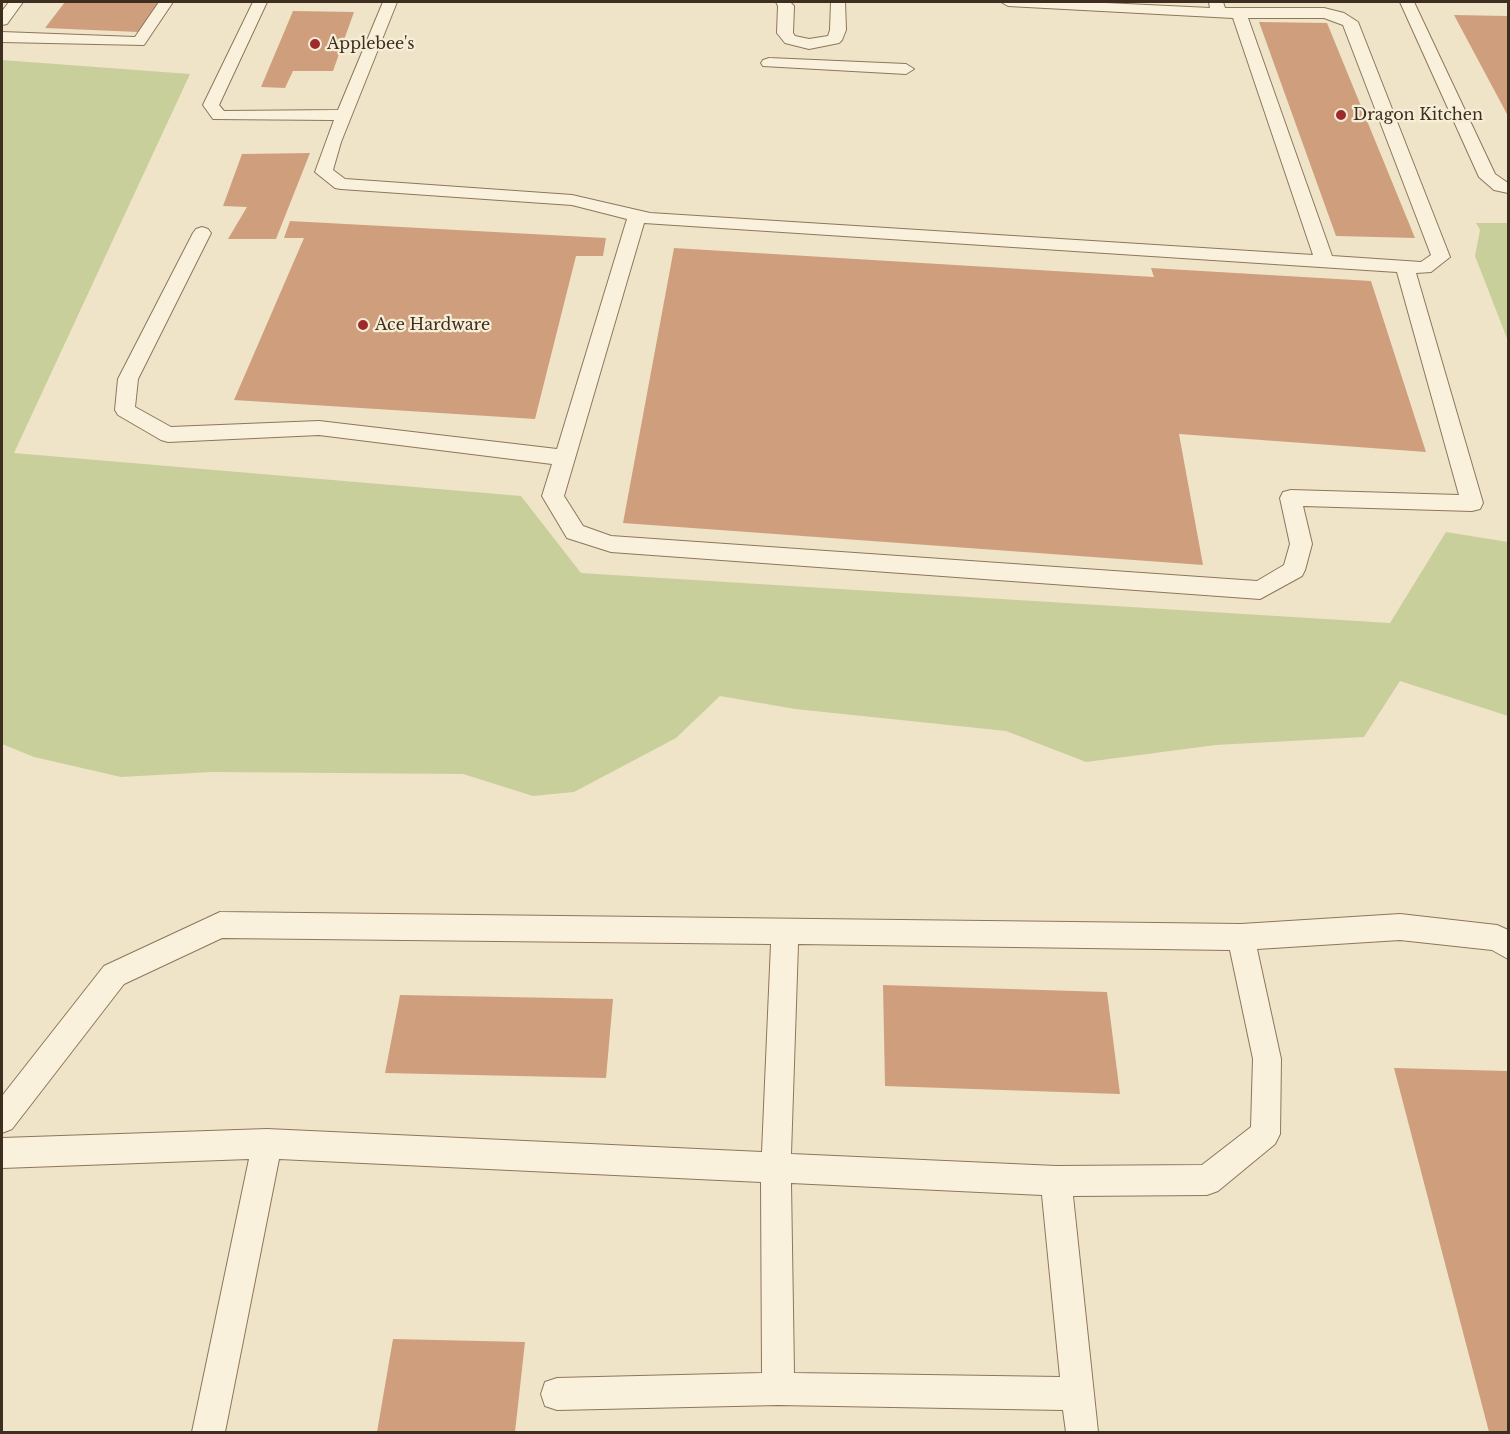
<!DOCTYPE html>
<html>
<head>
<meta charset="utf-8">
<style>
	body { margin:0 }
	#map { position:relative; width:1510px; height:1434px; overflow:hidden; background:#f0e4c8; font-family:"Libre Baskerville",serif }
	canvas { display:block }
	.frame { position:absolute; inset:0; border:3px solid #3d2e20; pointer-events:none }
</style>
</head>
<body>
<div id="map">
<canvas width="1510" height="1434"></canvas>
<div class="frame"></div>
</div>
<script>
const g = document.querySelector('canvas').getContext('2d');
g.lineJoin = 'round';
function fillPath(path, color) { g.fillStyle = color; g.fill(path, 'evenodd'); }
const poly = rows => new Path2D(rows.map(r => 'M' + r).join(''));
function stroke(path, color, width, dash) { g.strokeStyle = color; g.lineWidth = width; g.lineCap = dash ? 'butt' : 'round'; g.setLineDash(dash || []); g.stroke(path); }
function label(font, color, halo, rows, align = 'center') {
  g.font = font + ' "Libre Baskerville",serif'; g.lineWidth = 4.5; g.setLineDash([]); g.textBaseline = 'middle'; g.strokeStyle = halo; g.fillStyle = color; for (const [text, x, y, turn = 0] of rows) {
    g.save(); g.translate(x, y); g.rotate((+turn || 0) * Math.PI / 180); g.textAlign = isNaN(turn) ? turn : align; if (halo) g.strokeText(text, 0, 0); g.fillText(text, 0, 0); g.restore();
  }
}
fillPath(poly([
	[2,60,190,74,14,453,521,496,581,573,1390,623,1446,532,1508,542,1508,716,1400,681,1364,737,1216,745,1086,762,1006,731,795,709,720,696,676,738,574,792,533,796,463,774,212,772,121,777,34,757,2,744],
	[1476,223,1508,223,1508,341,1475,256,1480,230]
]), '#c9cf9b');
fillPath(poly([
	[65,2,159,2,138,32,45,28],
	[293,11,354,12,333,71,293,71,285,88,261,87],
	[1454,15,1508,16,1508,116],
	[1259,22,1327,23,1415,238,1336,236],
	[310,153,276,239,228,239,247,207,223,206,242,154],
	[290,221,606,238,603,256,576,256,535,419,234,400,304,238,284,238],
	[674,248,1154,277,1151,268,1371,281,1426,452,1179,434,1203,565,623,523],
	[883,985,1107,992,1120,1094,885,1086],
	[400,995,613,999,606,1078,385,1073],
	[1394,1068,1508,1071,1508,1432,1489,1432],
	[393,1339,525,1342,515,1432,377,1432]
]), '#cf9f7d');
const service = poly([
	[9,2,23,2,7,24,2,25,2,11,9,2],
	[159,2,173,2,144,45,2,42,2,32,135,37,159,2],
	[253,2,267,2,219,105,224,111,338,110,383,2,397,2,341,142,333,170,345,179,572,195,650,213,1313,255,1233,18,1008,6,1001,2,1085,2,1210,8,1209,2,1223,2,1225,8,1324,8,1344,13,1358,22,1450,257,1431,272,1416,273,1483,503,1480,509,1472,511,1303,506,1312,544,1305,570,1302,576,1260,599,611,552,567,538,542,496,552,464,319,435,168,442,161,440,118,415,115,410,118,379,193,233,196,229,202,227,208,229,211,233,138,379,135,407,171,427,319,421,557,449,627,219,572,205,341,189,335,188,315,172,334,120,213,119,203,105,253,2],
	[1248,18,1324,18,1343,25,1431,255,1421,262,1332,256,1248,18],
	[644,223,1397,272,1459,495,1291,490,1283,492,1280,498,1290,544,1284,565,1257,581,611,536,583,526,564,496,644,223],
	[776,2,790,2,794,6,793,33,795,36,809,39,828,36,830,30,831,2,845,2,846,30,842,40,839,43,809,49,785,43,777,33,778,6,776,2],
	[1400,2,1414,2,1495,174,1508,183,1508,193,1494,190,1479,177,1400,2],
	[769,58,906,64,914,69,906,74,763,66,761,63,763,60,769,58],
	[220,912,1241,924,1400,914,1497,925,1506,929,1508,930,1508,959,1492,950,1400,940,1257,949,1281,1059,1280,1134,1275,1144,1218,1191,1207,1195,1073,1196,1098,1432,1066,1432,1063,1410,778,1405,557,1410,545,1406,541,1394,545,1382,557,1378,762,1373,761,1182,279,1159,225,1432,192,1432,249,1159,2,1168,2,1138,267,1129,762,1152,771,944,222,938,124,984,12,1129,2,1133,2,1096,104,966,220,912],
	[798,944,1230,950,1253,1059,1251,1127,1202,1165,1056,1166,791,1154,798,944],
	[791,1183,1042,1195,1060,1377,794,1373,791,1183]
]);
stroke(service, '#8d765c', 2);
fillPath(service, '#faf1dc');
for (const [x, y, r, color] of [
	[315,44,6,"#9e2a2b"],
	[1341,115,6,"#9e2a2b"],
	[363,325,6,"#9e2a2b"]
]) { const dot = new Path2D(); dot.arc(x, y, r, 0, 2 * Math.PI); g.fillStyle = color; g.fill(dot); stroke(dot, '#f7eed8', 2); }
label('16px', '#3d2e20', '#f7eed8', [
	["Applebee's",327,44],
	["Dragon Kitchen",1353,115],
	["Ace Hardware",375,325]
], 'left');
</script>
</body>
</html>
